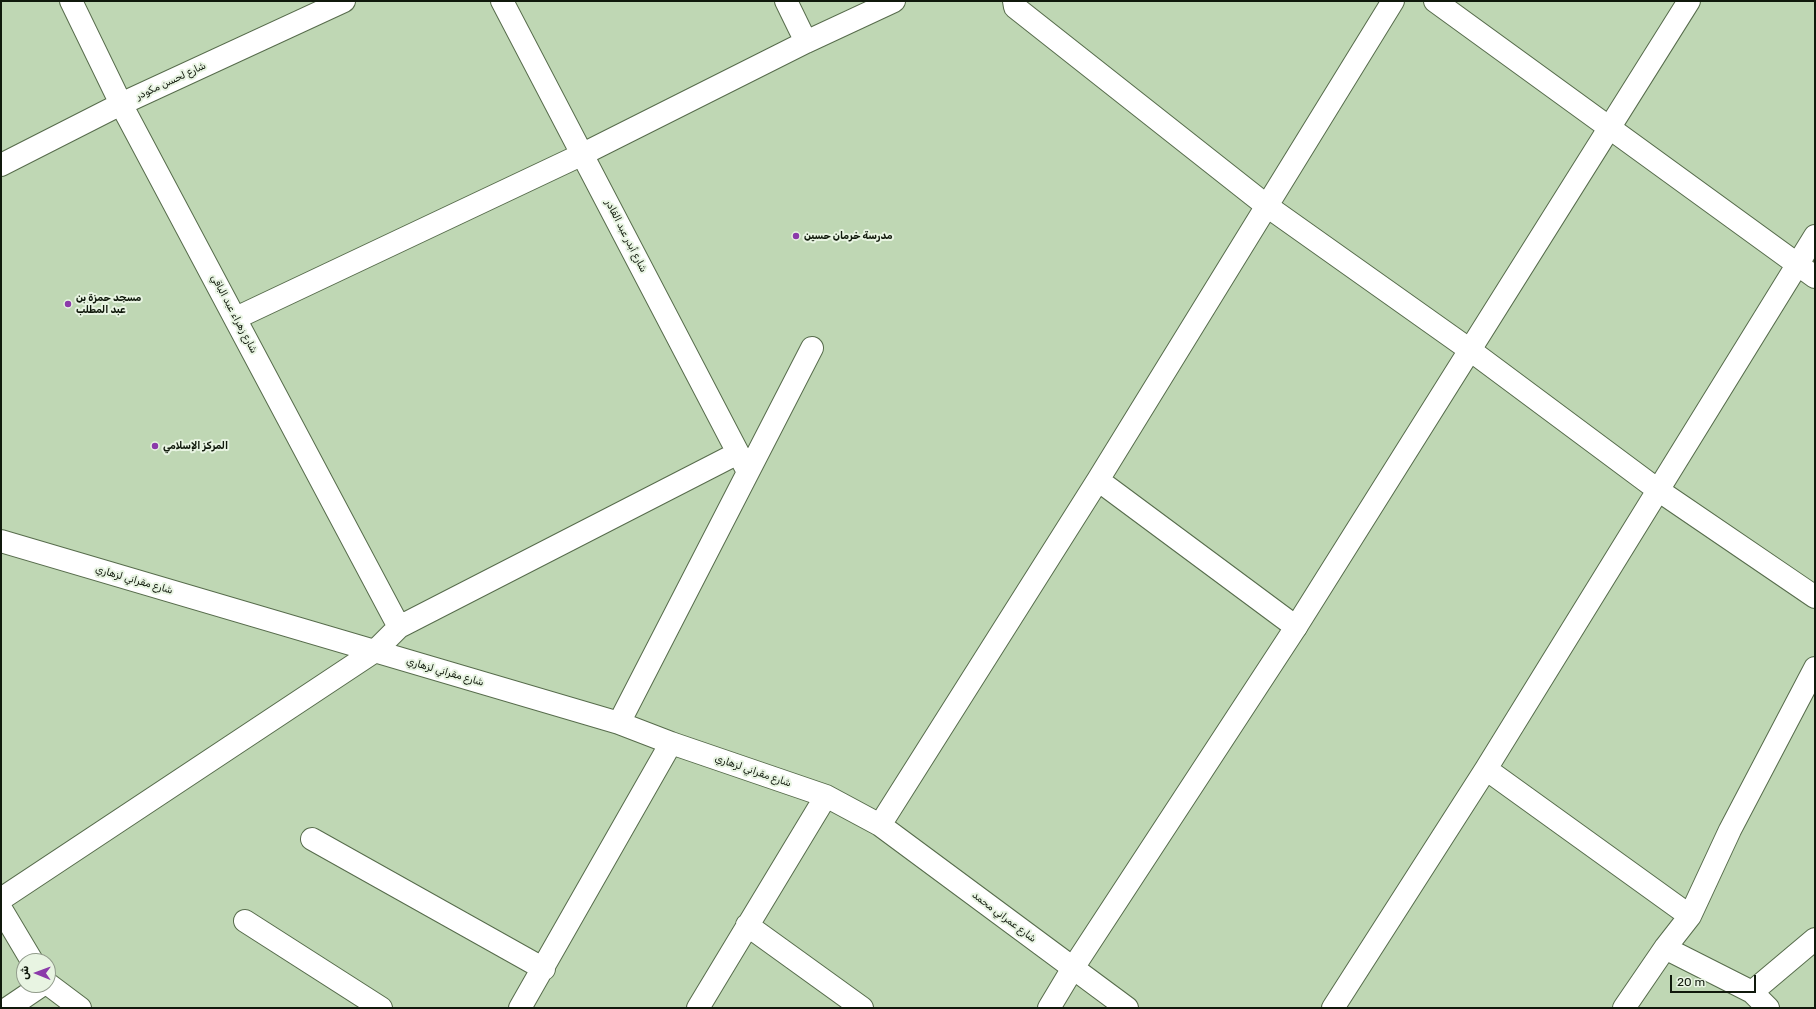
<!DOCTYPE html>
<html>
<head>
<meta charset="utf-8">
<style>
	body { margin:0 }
	#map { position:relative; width:1816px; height:1009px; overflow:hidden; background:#bfd7b4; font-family:Rubik,Cairo,sans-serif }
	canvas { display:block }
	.frame { position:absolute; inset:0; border:2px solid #10190c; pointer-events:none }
	.north { position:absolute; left:16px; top:953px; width:40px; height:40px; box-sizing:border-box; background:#e8f4e2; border:1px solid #929c8c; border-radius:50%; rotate:271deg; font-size:11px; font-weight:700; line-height:16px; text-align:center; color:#10190c }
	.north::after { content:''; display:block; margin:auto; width:14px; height:18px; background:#8b3aaa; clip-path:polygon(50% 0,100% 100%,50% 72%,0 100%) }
	.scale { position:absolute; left:1670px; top:975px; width:86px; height:18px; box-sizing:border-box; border:2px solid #10190c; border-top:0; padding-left:5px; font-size:12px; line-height:14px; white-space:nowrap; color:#10190c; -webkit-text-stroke:3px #e8f4e2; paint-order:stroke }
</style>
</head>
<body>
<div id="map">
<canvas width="1816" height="1009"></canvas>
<div class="frame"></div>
<div class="north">ش</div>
<div class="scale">20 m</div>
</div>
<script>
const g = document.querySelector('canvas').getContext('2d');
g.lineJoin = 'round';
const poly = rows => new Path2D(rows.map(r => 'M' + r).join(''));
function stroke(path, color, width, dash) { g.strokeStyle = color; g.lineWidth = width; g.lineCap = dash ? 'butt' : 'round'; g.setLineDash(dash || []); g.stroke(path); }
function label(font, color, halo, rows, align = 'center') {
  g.font = font + ' Rubik,Cairo,sans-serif'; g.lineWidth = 4; g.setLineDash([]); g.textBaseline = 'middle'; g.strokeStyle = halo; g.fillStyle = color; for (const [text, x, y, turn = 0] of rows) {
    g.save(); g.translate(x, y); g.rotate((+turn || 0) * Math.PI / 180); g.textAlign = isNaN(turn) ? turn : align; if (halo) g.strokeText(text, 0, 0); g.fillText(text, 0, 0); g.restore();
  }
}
const minor = poly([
	[71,1,121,104,399,627],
	[502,1,748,472],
	[786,1,806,42],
	[1014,1,1015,7,1267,206,1470,350,1658,490,1815,597],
	[1435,1,1815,277],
	[1,165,121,104,344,1],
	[236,318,583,154,806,42,894,1],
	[1098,480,1296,627],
	[1,541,619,723,671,743,826,796,880,825,1127,1008],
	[619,723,812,348],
	[1486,769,1690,916],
	[880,825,1098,480,1393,1],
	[312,839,544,969],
	[1,899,375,651,399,627,738,453],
	[1,909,32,961],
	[245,921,381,1008],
	[747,925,862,1008],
	[1665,948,1752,992,1768,1008],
	[48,984,80,1008],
	[1752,992,1815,939],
	[8,1008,42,985],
	[520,1008,671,743],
	[698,1008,826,796],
	[1333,1008,1486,769,1815,236],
	[1624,1008,1665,948,1690,916,1730,830,1815,668]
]);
const tertiary = poly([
	[1049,1008,1073,968,1296,627,1689,1]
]);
stroke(minor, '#576c4c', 24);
stroke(tertiary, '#576c4c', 24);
stroke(minor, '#fff', 22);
stroke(tertiary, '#fff', 22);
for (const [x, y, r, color] of [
	[796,236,4,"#8b3aaa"],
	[68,304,4,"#8b3aaa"],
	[155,446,4,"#8b3aaa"]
]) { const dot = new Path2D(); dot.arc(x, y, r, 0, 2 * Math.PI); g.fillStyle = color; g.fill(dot); stroke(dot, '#e8f4e2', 1.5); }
label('10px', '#10190c', '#e8f4e2', [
	["شارع لحسن مكودر",171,81,-25],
	["شارع أبدر عبد القادر",626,236,63],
	["شارع زهراء عبد الباقي",234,314,62],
	["شارع مقراني لزهاري",134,580,16],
	["شارع مقراني لزهاري",445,672,16],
	["شارع مقراني لزهاري",753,771,19],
	["شارع عمراني محمد",1004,917,37]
]);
label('bold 10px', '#10190c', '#e8f4e2', [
	["مدرسة خرمان حسين",804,236],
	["مسجد حمزة بن",76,298],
	["عبد المطلب",76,310],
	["المركز الإسلامي",163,446]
], 'left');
</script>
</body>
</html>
